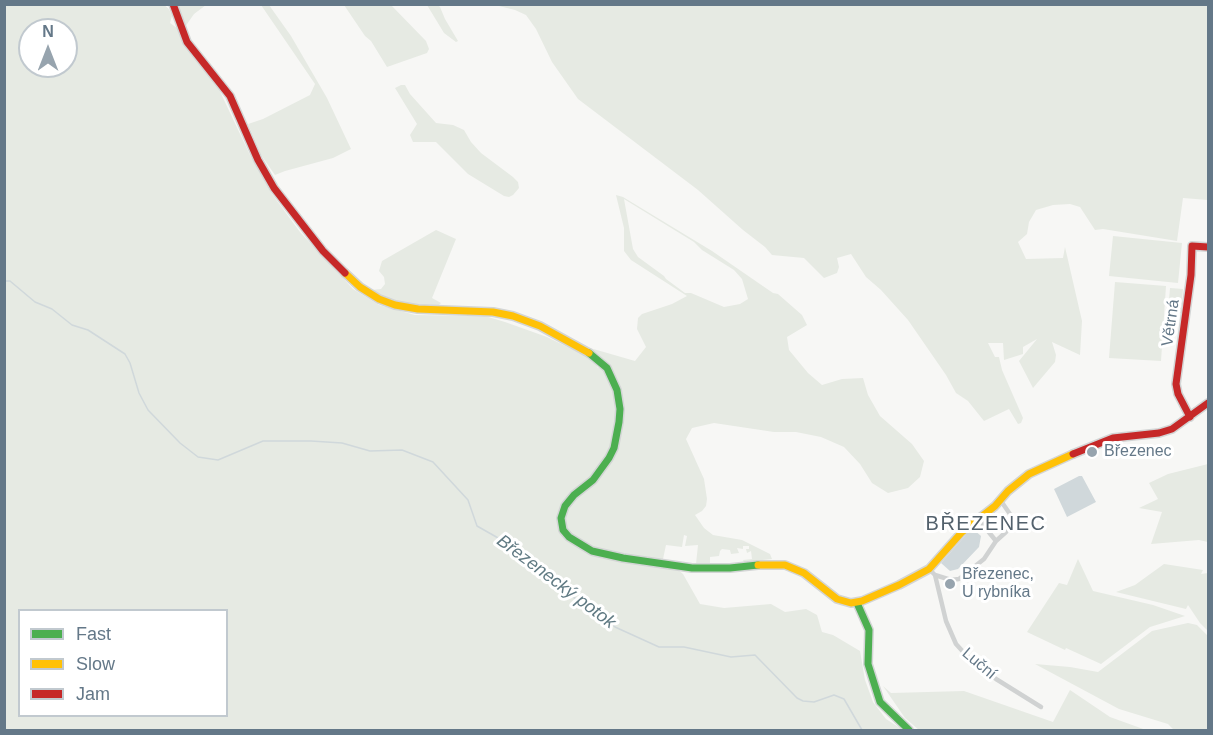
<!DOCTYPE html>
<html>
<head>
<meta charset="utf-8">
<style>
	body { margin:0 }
	#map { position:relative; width:1213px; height:735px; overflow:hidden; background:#f7f7f5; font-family:Helvetica,sans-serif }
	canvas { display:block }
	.frame { position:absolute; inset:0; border:6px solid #647888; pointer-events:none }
	.legend { position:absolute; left:18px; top:609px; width:210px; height:108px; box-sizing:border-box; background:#fff; border:2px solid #c1c9cf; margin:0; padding:8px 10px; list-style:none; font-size:18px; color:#647888 }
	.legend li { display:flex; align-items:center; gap:12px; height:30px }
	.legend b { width:30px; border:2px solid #c1c9cf }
	.north { position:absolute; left:18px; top:18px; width:60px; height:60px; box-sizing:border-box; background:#fff; border:2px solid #c1c9cf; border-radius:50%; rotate:0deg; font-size:16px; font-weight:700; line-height:24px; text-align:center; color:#647888 }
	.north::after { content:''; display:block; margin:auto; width:21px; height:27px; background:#97a4ae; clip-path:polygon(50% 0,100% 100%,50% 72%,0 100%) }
</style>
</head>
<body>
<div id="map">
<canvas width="1213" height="735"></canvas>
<div class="frame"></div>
<ul class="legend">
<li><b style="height:8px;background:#4caf50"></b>Fast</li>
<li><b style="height:8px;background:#ffc107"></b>Slow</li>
<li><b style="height:8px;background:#c62828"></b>Jam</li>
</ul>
<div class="north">N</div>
</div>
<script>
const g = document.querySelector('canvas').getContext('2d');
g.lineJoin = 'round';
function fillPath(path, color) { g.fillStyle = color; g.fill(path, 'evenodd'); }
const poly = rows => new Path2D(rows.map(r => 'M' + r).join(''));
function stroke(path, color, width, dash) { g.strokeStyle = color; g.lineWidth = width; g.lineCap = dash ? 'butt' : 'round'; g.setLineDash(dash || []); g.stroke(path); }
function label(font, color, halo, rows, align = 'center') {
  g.font = font + ' Helvetica,sans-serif'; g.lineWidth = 6; g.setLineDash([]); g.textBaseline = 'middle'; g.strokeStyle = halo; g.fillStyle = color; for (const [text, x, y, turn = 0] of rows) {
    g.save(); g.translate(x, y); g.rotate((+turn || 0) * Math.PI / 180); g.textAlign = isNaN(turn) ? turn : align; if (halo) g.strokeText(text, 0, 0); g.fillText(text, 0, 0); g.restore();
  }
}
fillPath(poly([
	[163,4,169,9,172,16,170,23,177,28,185,44,216,83,250,155,272,194,300,232,353,289,379,305,415,315,485,316,505,322,547,337,592,359,598,368,600,366,605,372,614,391,616,409,616,422,611,447,607,457,590,477,572,493,562,505,558,523,560,532,567,539,579,548,601,558,677,569,683,574,700,604,724,608,771,604,785,612,806,609,817,615,822,632,833,635,860,651,865,680,873,702,886,719,903,730,5,730,4,5],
	[30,30,66,30,66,66,30,66],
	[20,610,226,610,226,716,20,716],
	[177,5,206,5,194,14,185,27,183,26],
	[261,5,269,5,291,36,327,98,351,149,333,158,285,171,275,175,261,155,248,124,263,119,310,95,315,84],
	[344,5,391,5,426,41,429,49,427,53,387,67,371,41,365,36],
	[427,5,438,5,440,7,445,19,458,41,456,42,444,33],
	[495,5,1208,5,1208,200,1183,198,1177,241,1103,229,1095,230,1080,207,1070,204,1053,205,1036,210,1029,222,1027,234,1018,242,1026,259,1063,258,1065,247,1082,321,1080,355,1052,342,1056,355,1055,362,1033,388,1019,361,1037,339,1023,347,1023,354,1004,360,1003,343,988,343,995,357,999,357,1002,370,1023,418,1021,423,1018,424,1009,409,984,421,968,401,956,393,946,375,908,320,881,290,866,277,851,254,837,258,839,267,837,273,824,278,804,258,772,255,765,247,743,230,698,190,578,99,552,62,536,29,526,15,515,10],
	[401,85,405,85,410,94,436,123,453,125,464,130,471,142,481,153,513,177,518,182,519,188,513,195,509,197,504,196,468,174,436,142,413,142,410,135,417,124,395,88],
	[616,195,623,197,712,251,773,293,778,294,802,315,807,325,787,337,789,350,808,373,822,385,842,379,863,378,868,395,880,416,912,444,924,461,920,477,908,488,888,493,872,483,860,464,844,447,821,437,796,432,774,432,714,423,692,428,686,439,704,479,707,499,706,506,702,511,695,515,704,528,713,535,742,540,770,554,772,559,744,562,743,560,752,559,751,551,747,553,746,549,749,549,749,546,743,546,743,549,737,548,739,553,731,554,730,550,722,549,720,551,719,556,710,557,710,564,721,565,696,564,698,545,685,546,687,536,684,535,682,547,666,545,663,559,659,560,593,548,571,534,566,529,564,519,568,508,577,497,595,482,612,460,617,449,623,422,620,389,590,348,635,361,646,347,637,329,638,318,642,314,672,304,687,296,631,260,624,251,624,228],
	[624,199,694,242,702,250,734,270,742,279,748,299,740,304,724,307,691,293,685,293,666,279,664,276,638,257,633,249],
	[436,230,456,239,432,298,441,303,437,307,396,302,371,290,381,289,385,284,384,277,379,271,382,261],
	[1113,236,1182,243,1178,283,1109,276],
	[1115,282,1166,286,1161,361,1109,358],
	[1170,288,1183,289,1181,313,1168,312],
	[1208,464,1208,542,1199,540,1151,544,1162,512,1139,508,1158,499,1149,483,1168,474],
	[1078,559,1093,591,1153,605,1185,616,1150,627,1101,664,1066,648,1065,650,1027,632,1059,583,1067,585],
	[1164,564,1203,570,1201,574,1208,573,1208,631,1200,623,1188,605,1186,609,1116,592,1135,585],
	[1188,623,1197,625,1208,636,1208,730,1174,730,1168,724,1119,709,1035,664,1070,667,1098,672,1152,631],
	[883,686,891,693,964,691,1053,722,1070,690,1110,717,1146,730,919,730,905,718]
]), '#e6eae3');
fillPath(poly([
	[1079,476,1082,476,1096,502,1067,517,1054,489],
	[972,528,981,536,979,547,958,569,950,571,941,563]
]), '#d0d8db');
stroke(poly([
	[4,281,10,281,35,302,52,309,72,325,88,330,125,354,130,363,139,393,148,410,180,443,198,457,218,460,263,441,311,441,342,443,370,451,402,450,433,462,468,500,477,526,514,547,545,570,564,593,594,607,615,627,659,647,684,647,731,657,755,655,797,698,803,701,814,702,834,695,844,699,862,730]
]), '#d0d8db', 1.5);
const fast = poly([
	[589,353,607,368,617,390,620,409,619,422,614,448,609,458,593,480,574,495,565,506,561,518,563,530,569,537,592,551,623,558,692,568,730,568,758,565],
	[857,603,869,630,868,664,880,702,909,730]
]);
const slow = poly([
	[345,273,360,287,379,299,395,305,418,309,493,312,513,316,540,326,589,353],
	[758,565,785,565,804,573,837,599,851,603,862,601,899,585,929,569,962,532,995,506,1008,491,1029,474,1073,454]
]);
const jam = poly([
	[173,4,187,42,230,96,258,160,274,188,323,251,345,273],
	[1190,417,1178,394,1176,384,1191,275,1192,246,1208,247],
	[1073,454,1113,438,1159,433,1172,429,1208,403]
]);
stroke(fast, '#d3d5d5', 10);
stroke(slow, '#d3d5d5', 10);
stroke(jam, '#d3d5d5', 10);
stroke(poly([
	[996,541,1006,532,1012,524,1012,517,1001,501],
	[929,569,935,575,946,621,956,644,966,655,996,679,1041,707],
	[935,575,951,580,959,579,984,559,996,541,979,520]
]), '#d0d2d2', 4.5);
stroke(fast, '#4caf50', 7);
stroke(slow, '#ffc107', 7);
stroke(jam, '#c62828', 7);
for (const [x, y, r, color] of [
	[1092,452,6,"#97a4ae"],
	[950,584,6,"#97a4ae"]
]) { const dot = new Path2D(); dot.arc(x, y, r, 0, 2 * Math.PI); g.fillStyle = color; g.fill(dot); stroke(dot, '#fff', 2); }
label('16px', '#647888', '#fff', [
	["Větrná",1171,323,-82],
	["Luční",979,664,40]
]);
label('16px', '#647888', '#fff', [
	["Březenec",1104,452],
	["Březenec,",962,575],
	["U rybníka",962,593]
], 'left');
label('italic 18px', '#607a83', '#fff', [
	["Březenecký potok",556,582,37]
]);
g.letterSpacing = '1.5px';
label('20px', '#53616c', '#fff', [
	["BŘEZENEC",986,524]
]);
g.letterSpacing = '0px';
</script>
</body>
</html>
